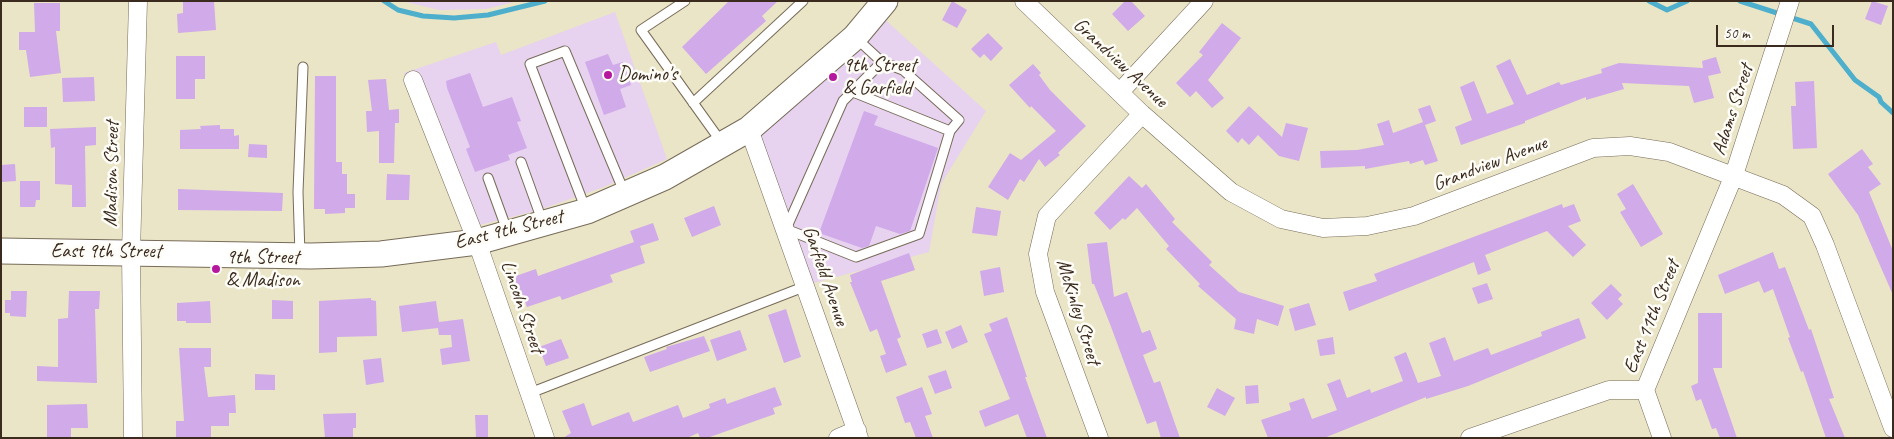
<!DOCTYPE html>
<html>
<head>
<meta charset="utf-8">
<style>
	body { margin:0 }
	#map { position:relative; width:1894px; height:439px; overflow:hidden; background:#eae5c6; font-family:Caveat,sans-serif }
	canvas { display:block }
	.frame { position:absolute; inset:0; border:2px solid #3b2a1e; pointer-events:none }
	.scale { position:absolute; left:1716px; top:25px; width:118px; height:22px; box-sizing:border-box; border:2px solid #3b2a1e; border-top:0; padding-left:6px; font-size:15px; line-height:18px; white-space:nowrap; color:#3b2a1e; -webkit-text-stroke:4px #fdfcf7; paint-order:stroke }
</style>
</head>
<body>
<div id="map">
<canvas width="1894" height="439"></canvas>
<div class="frame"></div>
<div class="scale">50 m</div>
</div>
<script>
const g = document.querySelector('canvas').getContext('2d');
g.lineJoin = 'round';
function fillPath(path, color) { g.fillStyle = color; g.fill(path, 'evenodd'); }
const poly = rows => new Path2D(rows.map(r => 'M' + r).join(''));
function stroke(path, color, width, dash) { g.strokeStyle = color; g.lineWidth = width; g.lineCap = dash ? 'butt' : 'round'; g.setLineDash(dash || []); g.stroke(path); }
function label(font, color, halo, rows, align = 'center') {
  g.font = font + ' Caveat,sans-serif'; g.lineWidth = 5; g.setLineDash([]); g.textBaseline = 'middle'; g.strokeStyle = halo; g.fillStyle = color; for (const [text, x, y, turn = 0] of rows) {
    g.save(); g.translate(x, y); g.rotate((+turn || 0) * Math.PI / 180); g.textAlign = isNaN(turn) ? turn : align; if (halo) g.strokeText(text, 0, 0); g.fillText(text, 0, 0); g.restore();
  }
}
fillPath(poly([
	[402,1,518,1,486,9,439,10],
	[615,12,667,159,604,187,539,210,464,229,404,73,496,42,501,55],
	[880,15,986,111,941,184,929,252,810,284,757,128]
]), '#e7d2ef');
stroke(poly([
	[384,1,398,10,423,16,454,18,488,15,545,1],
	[1649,1,1667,10,1687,1],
	[1740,1,1811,24,1855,80,1879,97,1881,102,1893,113]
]), '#4dafcc', 5);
fillPath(poly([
	[183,1,214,1,216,30,178,33,177,14,183,13],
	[729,1,778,1,762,16,766,21,706,74,682,47],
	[952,1,967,10,957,28,942,20],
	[1125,1,1131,1,1145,16,1128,31,1112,14],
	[1872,1,1888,6,1881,25,1865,19],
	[34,3,60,3,60,31,56,31,61,73,30,77,26,50,19,50,19,32,35,32],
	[1222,23,1241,38,1208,80,1224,98,1212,108,1196,91,1190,97,1176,83,1203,55,1199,52],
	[988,33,1003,48,991,61,984,54,980,58,971,49],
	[608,54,613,65,623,62,631,85,620,89,626,107,604,115,585,62],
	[176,56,205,56,205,79,195,79,195,99,176,99],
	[1716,57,1721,73,1708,76,1714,98,1694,103,1689,86,1622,83,1624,89,1586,100,1586,97,1525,121,1525,123,1461,145,1455,127,1472,120,1460,87,1474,81,1487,114,1514,104,1496,66,1510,59,1527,95,1559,82,1561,85,1602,73,1601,69,1619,63,1703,68,1702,61],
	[1033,64,1041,73,1039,75,1050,90,1086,126,1058,153,1060,155,1045,167,1039,159,1024,182,1020,179,1008,200,988,187,1010,153,1021,160,1056,131,1031,106,1030,108,1009,85],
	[470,73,483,107,512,97,521,121,517,122,527,148,508,155,510,160,475,172,466,149,470,147,447,88,446,81],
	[315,76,336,76,336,162,342,162,342,174,347,174,347,194,355,194,355,208,345,208,345,213,325,214,325,209,314,209],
	[94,77,95,101,63,102,62,78],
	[386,79,389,110,399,109,399,123,395,123,394,163,379,163,379,131,367,132,366,111,372,111,368,80],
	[1814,81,1817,148,1793,149,1791,106,1796,106,1795,82],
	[1430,105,1436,121,1425,125,1438,161,1425,165,1423,160,1410,164,1409,161,1365,169,1365,166,1321,168,1320,151,1357,150,1384,145,1377,124,1389,120,1393,133,1423,122,1418,109],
	[1249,106,1282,137,1286,123,1308,128,1299,161,1279,156,1258,135,1249,145,1242,138,1238,143,1226,131],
	[24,107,47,107,47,127,24,127],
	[864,111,878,116,874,125,938,148,910,231,900,234,876,226,869,246,862,248,819,233],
	[220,125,220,129,234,129,234,136,239,135,239,149,180,149,180,130,201,129,200,126],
	[96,127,96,145,85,146,86,207,72,207,72,185,55,184,55,147,51,148,50,129],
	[249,144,267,145,267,158,248,157],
	[1862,149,1873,164,1868,167,1881,184,1869,192,1893,251,1893,295,1858,215,1828,174],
	[15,164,16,181,1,182,1,165],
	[387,174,410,175,409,200,386,200],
	[1129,176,1142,188,1146,184,1175,219,1172,222,1212,262,1209,265,1239,292,1284,306,1278,326,1257,319,1254,334,1234,329,1236,319,1198,286,1200,284,1166,249,1169,246,1137,208,1125,220,1123,218,1110,230,1094,213],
	[20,181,40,181,40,200,36,200,35,207,20,207],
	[1633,184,1663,234,1641,247,1620,212,1626,209,1617,194],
	[178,189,283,193,282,211,178,210],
	[1562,204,1563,208,1574,204,1581,221,1568,226,1586,245,1573,257,1547,231,1485,255,1491,270,1478,275,1474,262,1349,311,1343,292,1377,281,1374,274],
	[714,206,721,225,692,237,684,218],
	[976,207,1001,211,997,236,972,233],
	[653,223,659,240,640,246,645,263,610,275,613,282,562,300,560,296,527,307,522,293,516,295,510,278,536,269,538,276,634,242,630,231],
	[1107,242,1114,297,1127,292,1142,333,1150,330,1157,349,1143,355,1154,383,1160,381,1180,438,1161,438,1156,421,1147,424,1110,324,1094,284,1092,284,1087,244],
	[1773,252,1779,269,1785,267,1809,330,1811,329,1834,398,1829,399,1845,438,1826,438,1803,371,1801,372,1788,338,1790,337,1773,289,1764,293,1759,281,1725,294,1718,275],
	[909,253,915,270,881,281,901,337,897,339,907,365,886,373,880,356,886,354,877,329,870,332,850,282,852,282,850,275],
	[1000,267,1004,292,984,296,980,271],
	[1487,283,1493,299,1478,304,1472,288],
	[1611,284,1622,295,1618,299,1623,304,1607,320,1591,303],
	[11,291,27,291,26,317,10,316,10,313,5,313,5,300,11,300],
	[69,291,100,291,99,309,95,309,97,383,37,381,37,366,58,367,58,319,68,318],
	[371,298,371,300,376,301,377,336,337,337,337,352,319,353,319,301],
	[272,300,293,301,293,319,272,319],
	[210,301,211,323,186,323,186,321,177,321,177,303],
	[436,301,439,322,463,319,470,361,442,365,440,349,452,347,451,335,439,335,438,328,402,332,399,306],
	[1309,303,1316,325,1295,331,1289,309],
	[786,309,801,357,784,363,768,315],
	[1698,313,1722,313,1722,368,1713,368,1737,438,1720,438,1716,428,1712,429,1701,399,1696,401,1691,386,1698,383],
	[1007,317,1027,377,1025,377,1047,438,1027,438,1018,414,985,427,979,411,1010,399,984,334,992,331,989,324],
	[1579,318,1586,338,1468,386,1426,399,1426,397,1324,438,1268,438,1261,420,1291,410,1289,403,1304,398,1312,419,1337,410,1327,384,1340,379,1347,398,1370,389,1371,393,1403,381,1394,357,1406,352,1418,383,1441,376,1429,343,1445,337,1454,361,1488,348,1491,355,1542,336,1541,332],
	[961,325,968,342,952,349,945,332],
	[937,329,942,343,927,348,922,334],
	[740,330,747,350,717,361,710,340],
	[704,336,710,351,650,372,644,357,667,349,666,347],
	[1333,337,1335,354,1320,356,1317,340],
	[561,339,569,358,546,366,539,347],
	[179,348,211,348,211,367,204,367,208,397,235,395,236,413,229,413,229,426,211,426,211,438,176,438,176,421,184,421],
	[381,358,384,382,366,385,363,360],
	[946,370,952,388,935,394,928,376],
	[255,374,275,375,275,390,255,390],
	[1258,385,1259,403,1246,404,1245,386],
	[775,387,782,405,773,408,775,414,707,438,700,438,698,433,687,438,563,438,571,433,562,411,584,403,592,426,629,412,633,422,678,405,683,418,710,408,709,404,725,398,727,404],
	[922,387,932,414,925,416,933,438,916,438,910,422,905,423,896,397],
	[1217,388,1235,398,1225,416,1207,407],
	[87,404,88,428,71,428,71,438,47,438,47,405],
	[356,413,356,428,353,428,353,438,325,438,323,414],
	[475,415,488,415,488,437,476,437]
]), '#d0aae9');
const lane = poly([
	[685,1,641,30,722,143],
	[856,38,882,62,843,101,786,229,856,257,919,234,950,131,959,120,903,70,882,62],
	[853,92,950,131],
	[693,103,803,1],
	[521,162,543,223],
	[488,178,508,233],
	[586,210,530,64,565,51,625,194],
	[300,255,298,192,303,67],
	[530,393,806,286]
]);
const street = poly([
	[1024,1,1142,114,1231,192,1281,219,1323,228,1367,226,1414,216,1593,148,1630,146,1669,152,1783,195,1812,216,1825,245,1893,428],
	[413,80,477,242,545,438],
	[1120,92,1204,1],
	[749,129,859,438],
	[1645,390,1662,438],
	[133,438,131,252,138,1],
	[838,438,857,430],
	[1099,438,1045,292,1038,254,1047,216,1142,114],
	[1470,438,1609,390,1645,390,1734,175,1790,1]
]);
const secondary = poly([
	[1,251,311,256,381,254,477,242,587,211,665,177,749,129,855,37,885,1]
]);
stroke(lane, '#786b59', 11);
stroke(street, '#786b59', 19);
stroke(secondary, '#786b59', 27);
stroke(lane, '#fff', 9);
stroke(street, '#fff', 18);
stroke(secondary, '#fff', 25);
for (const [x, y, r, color] of [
	[608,75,5,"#b5179e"],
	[833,77,5,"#b5179e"],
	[216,269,5,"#b5179e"]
]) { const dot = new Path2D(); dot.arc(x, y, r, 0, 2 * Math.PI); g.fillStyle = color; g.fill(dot); stroke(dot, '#fdfcf7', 2); }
label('20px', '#3b2a1e', '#fdfcf7', [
	["Grandview Avenue",1120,63,43],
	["Adams Street",1733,110,-72],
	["Grandview Avenue",1490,164,-21],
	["Madison Street",112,174,-89],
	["East 9th Street",509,230,-14],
	["East 9th Street",106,252],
	["Garfield Avenue",825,276,71],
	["Lincoln Street",522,307,71],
	["McKinley Street",1078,312,73],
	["East 11th Street",1652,317,-68]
]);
label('20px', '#3b2a1e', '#fdfcf7', [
	["9th Street",843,66],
	["& Garfield",843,89],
	["Domino's",618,75],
	["9th Street",226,258],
	["& Madison",226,281]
], 'left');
</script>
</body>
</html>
